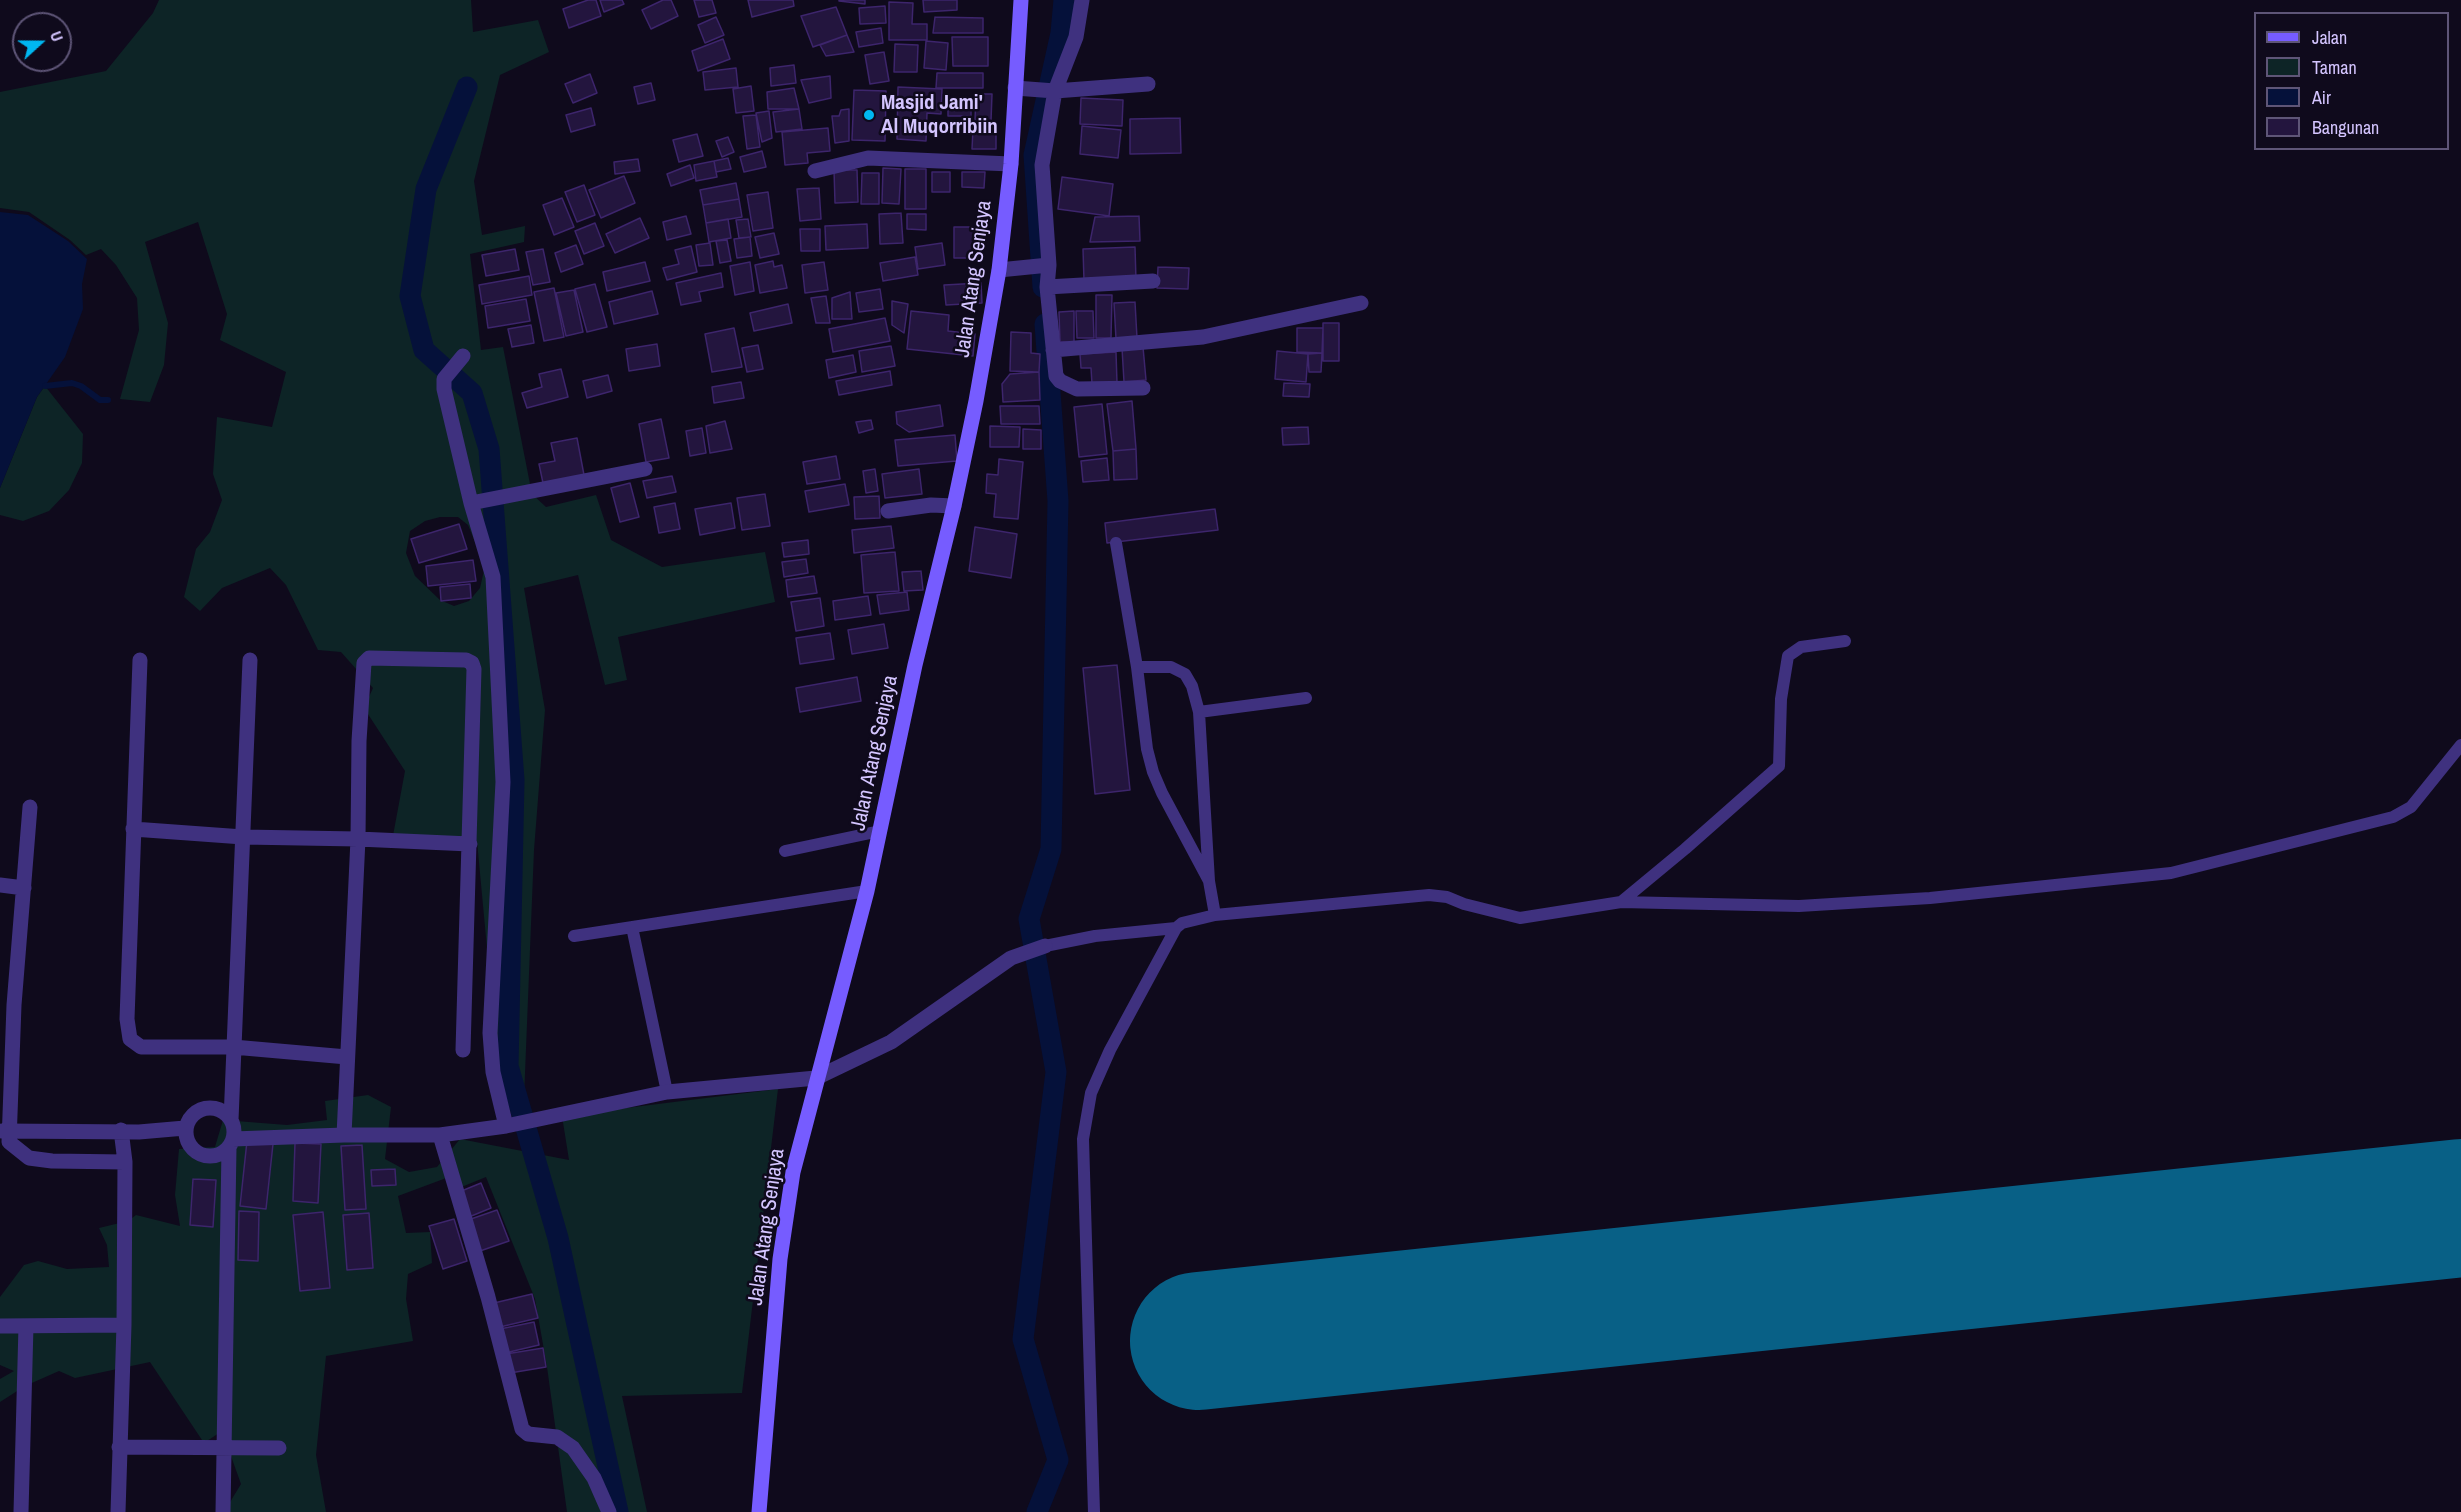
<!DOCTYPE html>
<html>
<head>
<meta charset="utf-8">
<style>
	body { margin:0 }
	#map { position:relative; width:2461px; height:1512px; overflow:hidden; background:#0f0a1c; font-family:"Archivo Narrow",sans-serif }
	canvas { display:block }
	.legend { position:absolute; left:2254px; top:12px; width:195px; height:138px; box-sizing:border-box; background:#0f0a1c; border:2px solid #5e5577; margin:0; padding:8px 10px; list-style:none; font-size:18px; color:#d4c5ff }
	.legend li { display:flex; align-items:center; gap:12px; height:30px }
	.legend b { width:30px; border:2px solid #5e5577 }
	.north { position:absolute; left:12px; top:12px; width:60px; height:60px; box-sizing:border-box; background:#0f0a1c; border:2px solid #5e5577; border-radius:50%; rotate:69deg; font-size:16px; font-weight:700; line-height:24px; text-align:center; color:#d4c5ff }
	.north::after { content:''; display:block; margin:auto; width:21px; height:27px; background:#00b7f0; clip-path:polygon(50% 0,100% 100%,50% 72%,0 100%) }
</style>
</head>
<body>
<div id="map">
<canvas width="2461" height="1512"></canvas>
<ul class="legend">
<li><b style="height:8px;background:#765cff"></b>Jalan</li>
<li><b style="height:16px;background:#0d2426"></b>Taman</li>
<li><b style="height:16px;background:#05113a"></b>Air</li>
<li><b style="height:16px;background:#23153e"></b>Bangunan</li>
</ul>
<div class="north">U</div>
</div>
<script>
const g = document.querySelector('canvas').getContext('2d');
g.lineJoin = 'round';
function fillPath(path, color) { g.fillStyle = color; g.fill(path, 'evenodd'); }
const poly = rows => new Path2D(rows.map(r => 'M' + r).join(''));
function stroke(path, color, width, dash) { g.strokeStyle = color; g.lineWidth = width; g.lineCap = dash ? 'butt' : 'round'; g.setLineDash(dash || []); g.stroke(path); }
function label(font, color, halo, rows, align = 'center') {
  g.font = font + ' "Archivo Narrow",sans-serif'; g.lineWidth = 5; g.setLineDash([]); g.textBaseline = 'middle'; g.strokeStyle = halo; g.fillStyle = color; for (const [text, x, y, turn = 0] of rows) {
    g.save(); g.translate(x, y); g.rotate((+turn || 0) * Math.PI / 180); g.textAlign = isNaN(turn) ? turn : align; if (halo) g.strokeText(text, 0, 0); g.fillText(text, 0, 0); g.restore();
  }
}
fillPath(poly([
	[159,0,471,0,473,32,538,20,549,52,500,75,474,181,482,235,525,226,524,242,470,254,481,350,503,347,532,494,546,507,596,495,611,540,662,567,765,552,775,602,618,637,627,680,605,685,578,575,524,588,545,710,534,850,523,1123,499,1077,477,841,392,841,405,771,364,708,373,688,341,652,318,650,286,585,270,568,222,588,200,611,184,597,196,549,210,532,222,500,213,474,217,417,272,427,286,372,220,340,227,314,198,222,145,242,168,323,164,365,150,402,120,399,139,330,137,298,116,265,101,249,86,255,70,240,29,212,0,208,0,92,106,71,153,13],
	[440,517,458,517,468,525,485,566,480,588,469,601,454,606,440,600,415,576,406,553,410,531,425,521],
	[45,386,83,434,82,463,69,490,49,511,23,521,0,515,0,488,37,397],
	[778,1089,742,1393,622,1396,647,1512,567,1512,547,1367,535,1299,486,1177,459,1188,449,1177,398,1196,406,1233,430,1232,432,1263,408,1274,406,1299,413,1341,326,1356,316,1455,326,1512,224,1512,241,1484,222,1431,204,1443,150,1362,75,1378,59,1371,25,1386,0,1402,0,1379,14,1371,0,1365,0,1297,24,1265,38,1261,67,1269,109,1267,107,1245,99,1228,128,1221,136,1215,180,1226,175,1195,179,1149,215,1147,223,1120,287,1125,327,1120,325,1101,368,1095,391,1107,385,1159,409,1172,437,1167,460,1139,569,1160,562,1116]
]), '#0d2426');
fillPath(poly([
	[0,212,28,215,68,241,87,259,82,284,83,309,65,357,37,397,0,488]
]), '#05113a');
stroke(poly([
	[45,386,72,383,81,386,100,400,108,400]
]), '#05113a', 6);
stroke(poly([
	[467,87,426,189,410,296,424,350,472,393,489,449,514,780,508,1066,558,1238,618,1512],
	[1043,287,1034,155,1061,33,1064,0],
	[1037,1512,1058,1460,1023,1339,1056,1072,1029,919,1051,849,1058,501,1045,324]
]), '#05113a', 21);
stroke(poly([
	[1199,1341,2461,1208]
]), '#086086', 138);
const building = poly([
	[588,0,596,0,601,16,569,28,563,9,588,0],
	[600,0,622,0,624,4,604,12,600,0],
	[663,0,671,0,678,16,651,29,642,10,663,0],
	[694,0,712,0,716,13,699,17,694,0],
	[748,0,793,0,794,6,752,17,748,0],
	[839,0,865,0,865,4,839,1,839,0],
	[923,0,957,0,957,10,924,12,923,0],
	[889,2,913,3,912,24,927,24,927,40,889,40,889,2],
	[885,6,886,23,860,24,859,8,885,6],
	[836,7,847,35,813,47,801,16,836,7],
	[716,17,724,35,705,43,698,25,716,17],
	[935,17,983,18,983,33,933,33,935,17],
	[881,28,883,43,859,47,856,32,881,28],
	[847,35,854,52,826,56,820,45,847,35],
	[952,37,988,37,988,66,953,66,952,37],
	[723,39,730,59,698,71,692,51,723,39],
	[926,41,948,43,946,70,924,68,926,41],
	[895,44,918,45,917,72,894,72,895,44],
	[884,52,889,81,870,84,865,55,884,52],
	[794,65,796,83,771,86,770,68,794,65],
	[736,68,738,87,705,90,703,72,736,68],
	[937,73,983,73,983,88,936,88,937,73],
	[590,74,597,93,573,103,565,84,590,74],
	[830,76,831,98,809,103,801,80,830,76],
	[651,83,655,100,638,104,634,87,651,83],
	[751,86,754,111,736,113,733,89,751,86],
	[898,87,942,89,941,114,927,113,926,141,897,139,898,87],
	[794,88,799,109,768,109,767,92,794,88],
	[854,90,886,91,885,141,852,140,854,90],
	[976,94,992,94,991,121,975,120,976,94],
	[1081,98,1123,100,1122,126,1080,124,1081,98],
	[948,100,971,101,971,116,948,116,948,100],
	[591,108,595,125,571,132,566,115,591,108],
	[799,109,802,129,776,132,773,112,799,109],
	[849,109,849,141,835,143,832,116,839,116,841,110,849,109],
	[769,111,772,138,762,142,756,113,769,111],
	[756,115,760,147,747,149,743,116,756,115],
	[1180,118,1181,153,1130,154,1130,119,1180,118],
	[1082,126,1121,130,1118,158,1080,154,1082,126],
	[828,128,830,151,807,153,808,163,785,165,782,132,828,128],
	[973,129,996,129,996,149,972,149,973,129],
	[697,134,703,156,679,162,673,140,697,134],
	[728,137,734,152,722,157,716,141,728,137],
	[762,151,766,167,744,172,740,157,762,151],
	[728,158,731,169,716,172,714,161,728,158],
	[638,159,640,171,615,174,614,162,638,159],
	[714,161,717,177,696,181,694,165,714,161],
	[690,165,694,178,671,186,667,174,690,165],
	[883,168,901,169,899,204,882,203,883,168],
	[905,169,926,169,926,209,905,209,905,169],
	[834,170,857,170,858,202,835,203,834,170],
	[932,172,950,172,950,192,932,192,932,172],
	[962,172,985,172,984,188,962,187,962,172],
	[862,173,879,173,879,204,861,204,862,173],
	[624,176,635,203,601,218,589,190,624,176],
	[1062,177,1113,184,1109,216,1058,209,1062,177],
	[736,183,739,199,703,205,700,190,736,183],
	[584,185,595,215,577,222,565,192,584,185],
	[819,188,821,219,800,221,797,189,819,188],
	[768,192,773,228,753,231,747,195,768,192],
	[562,198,574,227,554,235,543,205,562,198],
	[739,199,742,217,706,223,703,205,739,199],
	[901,213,903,243,880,244,879,214,901,213],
	[907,214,926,214,926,230,907,229,907,214],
	[686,216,691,234,667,240,663,222,686,216],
	[1139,216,1140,241,1090,242,1095,217,1139,216],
	[640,218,649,238,615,253,606,234,640,218],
	[728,219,731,238,709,242,706,223,728,219],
	[748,219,751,237,739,238,736,220,748,219],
	[595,223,604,246,584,254,575,231,595,223],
	[867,224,868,248,826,250,825,226,867,224],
	[954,227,979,227,979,258,954,258,954,227],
	[800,229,820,229,820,251,801,251,800,229],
	[774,233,779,254,760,258,755,237,774,233],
	[750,237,752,256,737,258,734,239,750,237],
	[727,240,731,261,720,263,716,241,727,240],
	[710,243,713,265,699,266,696,245,710,243],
	[942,243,945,265,918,269,915,247,942,243],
	[576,245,583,264,561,272,555,253,576,245],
	[691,246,697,272,667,280,663,268,679,264,675,250,691,246],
	[1135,247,1136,280,1084,281,1083,249,1135,247],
	[515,249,519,270,486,276,482,255,515,249],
	[543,249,550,282,533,285,526,252,543,249],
	[915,257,918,275,883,281,880,263,915,257],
	[773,261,774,267,782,265,787,288,760,293,755,265,773,261],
	[645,262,650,281,607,291,603,272,645,262],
	[750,262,754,291,735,295,730,266,750,262],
	[824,262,828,290,805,293,802,265,824,262],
	[1158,267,1189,268,1188,289,1157,288,1158,267],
	[721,273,723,287,699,292,701,301,681,305,676,283,721,273],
	[529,276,532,295,482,304,479,285,529,276],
	[981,283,982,303,946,305,944,285,981,283],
	[595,284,607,327,587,332,575,289,595,284],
	[554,288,564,337,544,341,534,292,554,288],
	[880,289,883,309,859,312,856,293,880,289],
	[574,290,583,332,566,336,556,293,574,290],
	[652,291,658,314,614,324,609,302,652,291],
	[850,292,852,319,832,319,832,298,850,292],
	[1096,295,1112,295,1111,338,1096,338,1096,295],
	[826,296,830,323,816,323,811,298,826,296],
	[526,299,530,321,488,328,485,306,526,299],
	[892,301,908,304,904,333,892,325,892,301],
	[1135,302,1137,338,1116,339,1114,303,1135,302],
	[788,304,792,323,754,331,750,313,788,304],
	[911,311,949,315,948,331,975,334,973,356,907,349,911,311],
	[1074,311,1074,342,1060,342,1059,312,1074,311],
	[1076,311,1093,311,1094,338,1077,338,1076,311],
	[885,318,890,341,833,352,829,329,885,318],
	[1323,323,1339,323,1339,361,1323,361,1323,323],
	[531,325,534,343,512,347,508,329,531,325],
	[734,328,742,367,712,372,705,334,734,328],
	[1297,328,1323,328,1322,353,1297,352,1297,328],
	[1011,332,1031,333,1031,353,1040,354,1039,372,1010,371,1011,332],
	[657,344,660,366,629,371,626,349,657,344],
	[758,345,763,369,747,372,742,348,758,345],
	[891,346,895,366,862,372,859,351,891,346],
	[1143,347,1146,380,1124,382,1122,348,1143,347],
	[1277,351,1308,354,1306,382,1275,379,1277,351],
	[1116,352,1117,383,1092,384,1091,368,1081,368,1080,354,1116,352],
	[1322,353,1321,372,1309,372,1308,354,1322,353],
	[853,355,856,372,829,378,826,360,853,355],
	[561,369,568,397,527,408,522,393,542,387,539,374,561,369],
	[890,371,892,385,839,395,836,381,890,371],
	[1039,372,1040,400,1003,402,1002,384,1010,374,1039,372],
	[608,375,612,391,587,398,583,381,608,375],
	[741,382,744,398,714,403,712,387,741,382],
	[1284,383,1310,384,1309,397,1283,396,1284,383],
	[1132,401,1136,449,1113,451,1107,404,1132,401],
	[1102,404,1107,454,1079,457,1074,407,1102,404],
	[940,405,943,426,909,432,897,424,896,412,940,405],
	[1000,406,1039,406,1040,424,1001,424,1000,406],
	[661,419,669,458,646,462,639,424,661,419],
	[871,420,873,429,859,433,856,422,871,420],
	[725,421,732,449,710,453,706,426,725,421],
	[990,426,1020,427,1019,447,990,447,990,426],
	[1308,427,1309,444,1283,445,1282,428,1308,427],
	[702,428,706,453,690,456,686,431,702,428],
	[1023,429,1041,430,1041,449,1023,449,1023,429],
	[955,435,957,461,898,466,895,440,955,435],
	[577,438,584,475,543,483,539,464,555,461,551,443,577,438],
	[1136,449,1137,479,1114,480,1113,451,1136,449],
	[836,456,840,479,807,484,803,462,836,456],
	[1107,458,1109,480,1083,482,1081,461,1107,458],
	[999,459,1023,462,1018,519,994,517,996,494,986,493,987,474,998,475,999,459],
	[875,469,878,491,866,493,863,471,875,469],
	[919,469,922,494,885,498,882,474,919,469],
	[672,476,676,492,647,498,643,481,672,476],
	[630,483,639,517,620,522,611,488,630,483],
	[845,484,849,505,809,512,805,491,845,484],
	[765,494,770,526,742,530,737,498,765,494],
	[879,496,880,518,855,519,854,497,879,496],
	[675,503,680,529,659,533,654,507,675,503],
	[731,503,735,528,700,535,695,509,731,503],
	[1215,509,1218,530,1107,543,1105,523,1215,509],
	[459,524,467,549,419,563,411,539,459,524],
	[891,526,894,548,854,553,852,530,891,526],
	[975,527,1017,534,1011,578,969,571,975,527],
	[808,540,809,554,784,557,782,543,808,540],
	[895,552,899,591,864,593,861,555,895,552],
	[806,559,808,573,784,577,782,562,806,559],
	[473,560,476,581,428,586,426,566,473,560],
	[921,571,923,590,904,591,902,572,921,571],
	[814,576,817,593,788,597,786,580,814,576],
	[470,584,471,598,441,601,440,587,470,584],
	[907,592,909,610,880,614,877,595,907,592],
	[868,596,871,615,835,620,833,601,868,596],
	[820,598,824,626,796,631,791,602,820,598],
	[884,624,888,648,852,654,848,630,884,624],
	[830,633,834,659,800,664,796,638,830,633],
	[1117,665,1130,790,1095,794,1083,668,1117,665],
	[857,677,861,701,800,712,796,688,857,677],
	[247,1141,273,1144,266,1209,240,1206,247,1141],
	[295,1143,321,1144,318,1203,293,1201,295,1143],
	[362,1145,366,1209,345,1210,341,1146,362,1145],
	[395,1169,396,1185,372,1186,371,1170,395,1169],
	[193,1179,216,1180,213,1227,190,1225,193,1179],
	[481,1183,491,1208,469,1217,459,1192,481,1183],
	[497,1210,509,1241,480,1251,468,1220,497,1210],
	[239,1211,259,1212,258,1261,238,1260,239,1211],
	[323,1212,330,1288,300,1291,293,1215,323,1212],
	[369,1213,373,1268,347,1270,343,1215,369,1213],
	[454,1219,467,1261,443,1269,429,1226,454,1219],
	[532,1294,538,1318,500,1327,494,1303,532,1294],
	[534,1322,539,1345,505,1353,500,1329,534,1322],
	[543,1348,546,1367,510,1373,506,1354,543,1348]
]);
fillPath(building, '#23153e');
stroke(building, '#3d256c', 1.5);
stroke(poly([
	[1116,543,1137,667,1147,749,1153,772,1162,793,1209,881],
	[1137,667,1171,667,1185,674,1192,686,1199,712,1209,881,1215,915],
	[1199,712,1306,698],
	[785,851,880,831],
	[1621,902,1685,849,1779,766,1781,699,1788,656,1801,647,1845,641],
	[632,927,667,1092],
	[574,936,867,891],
	[1045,946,1095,936,1176,928],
	[1094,1512,1083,1139,1091,1093,1110,1050,1176,928,1182,923,1215,915,1429,895,1447,897,1464,904,1520,918,1621,902,1799,906,1930,898,2171,873,2393,817,2411,807,2461,745]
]), '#3f317f', 12);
stroke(poly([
	[1082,0,1076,37,1055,91,1042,165,1049,265,1047,287,1056,376,1060,381,1077,389,1143,388],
	[1015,88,1055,91,1148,84],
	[815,171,868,158,1011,164],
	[999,270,1049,265],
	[1047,287,1153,281],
	[1053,350,1203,337,1361,303],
	[463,356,444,379,444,389,471,503,493,577,503,782,490,1033,493,1072,506,1126],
	[471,503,645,469],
	[888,511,931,505,954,506],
	[140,660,127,1019,130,1039,141,1047,233,1047,347,1057],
	[30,807,14,1005,9,1142,29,1158,52,1161,125,1162],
	[133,829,243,837,358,839,470,844],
	[0,885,24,888],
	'186 1132a24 24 0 1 1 48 0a24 24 0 1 1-48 0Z',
	[231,1120,250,660],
	[2,1131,139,1132,185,1128],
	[344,1135,358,839,359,741,364,663,369,658,466,660,472,663,474,669,463,1050],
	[440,1135,488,1297,522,1429,528,1434,557,1437,573,1448,594,1478,609,1512],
	[233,1139,344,1135,440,1135,506,1126,667,1092,816,1078,891,1042,1011,958,1045,946],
	[0,1326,124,1325],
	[119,1447,279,1448],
	[21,1512,26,1326],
	[118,1512,124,1325,125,1162,121,1130],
	[223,1512,229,1148]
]), '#3f317f', 15);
stroke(poly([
	[759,1512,780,1259,793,1172,867,891,915,665,954,506,976,401,999,270,1011,164,1021,0]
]), '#765cff', 15);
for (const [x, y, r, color] of [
	[869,115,6,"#00b7f0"]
]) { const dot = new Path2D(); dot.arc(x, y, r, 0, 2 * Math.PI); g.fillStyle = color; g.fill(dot); stroke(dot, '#0f0a1c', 2); }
label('bold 21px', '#d4c5ff', '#0f0a1c', [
	["Masjid Jami'",881,103],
	["Al Muqorribiin",881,127]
], 'left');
label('21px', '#d4c5ff', '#0f0a1c', [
	["Jalan Atang Senjaya",974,279,-82],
	["Jalan Atang Senjaya",875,753,-78],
	["Jalan Atang Senjaya",767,1227,-82]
]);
</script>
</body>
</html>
